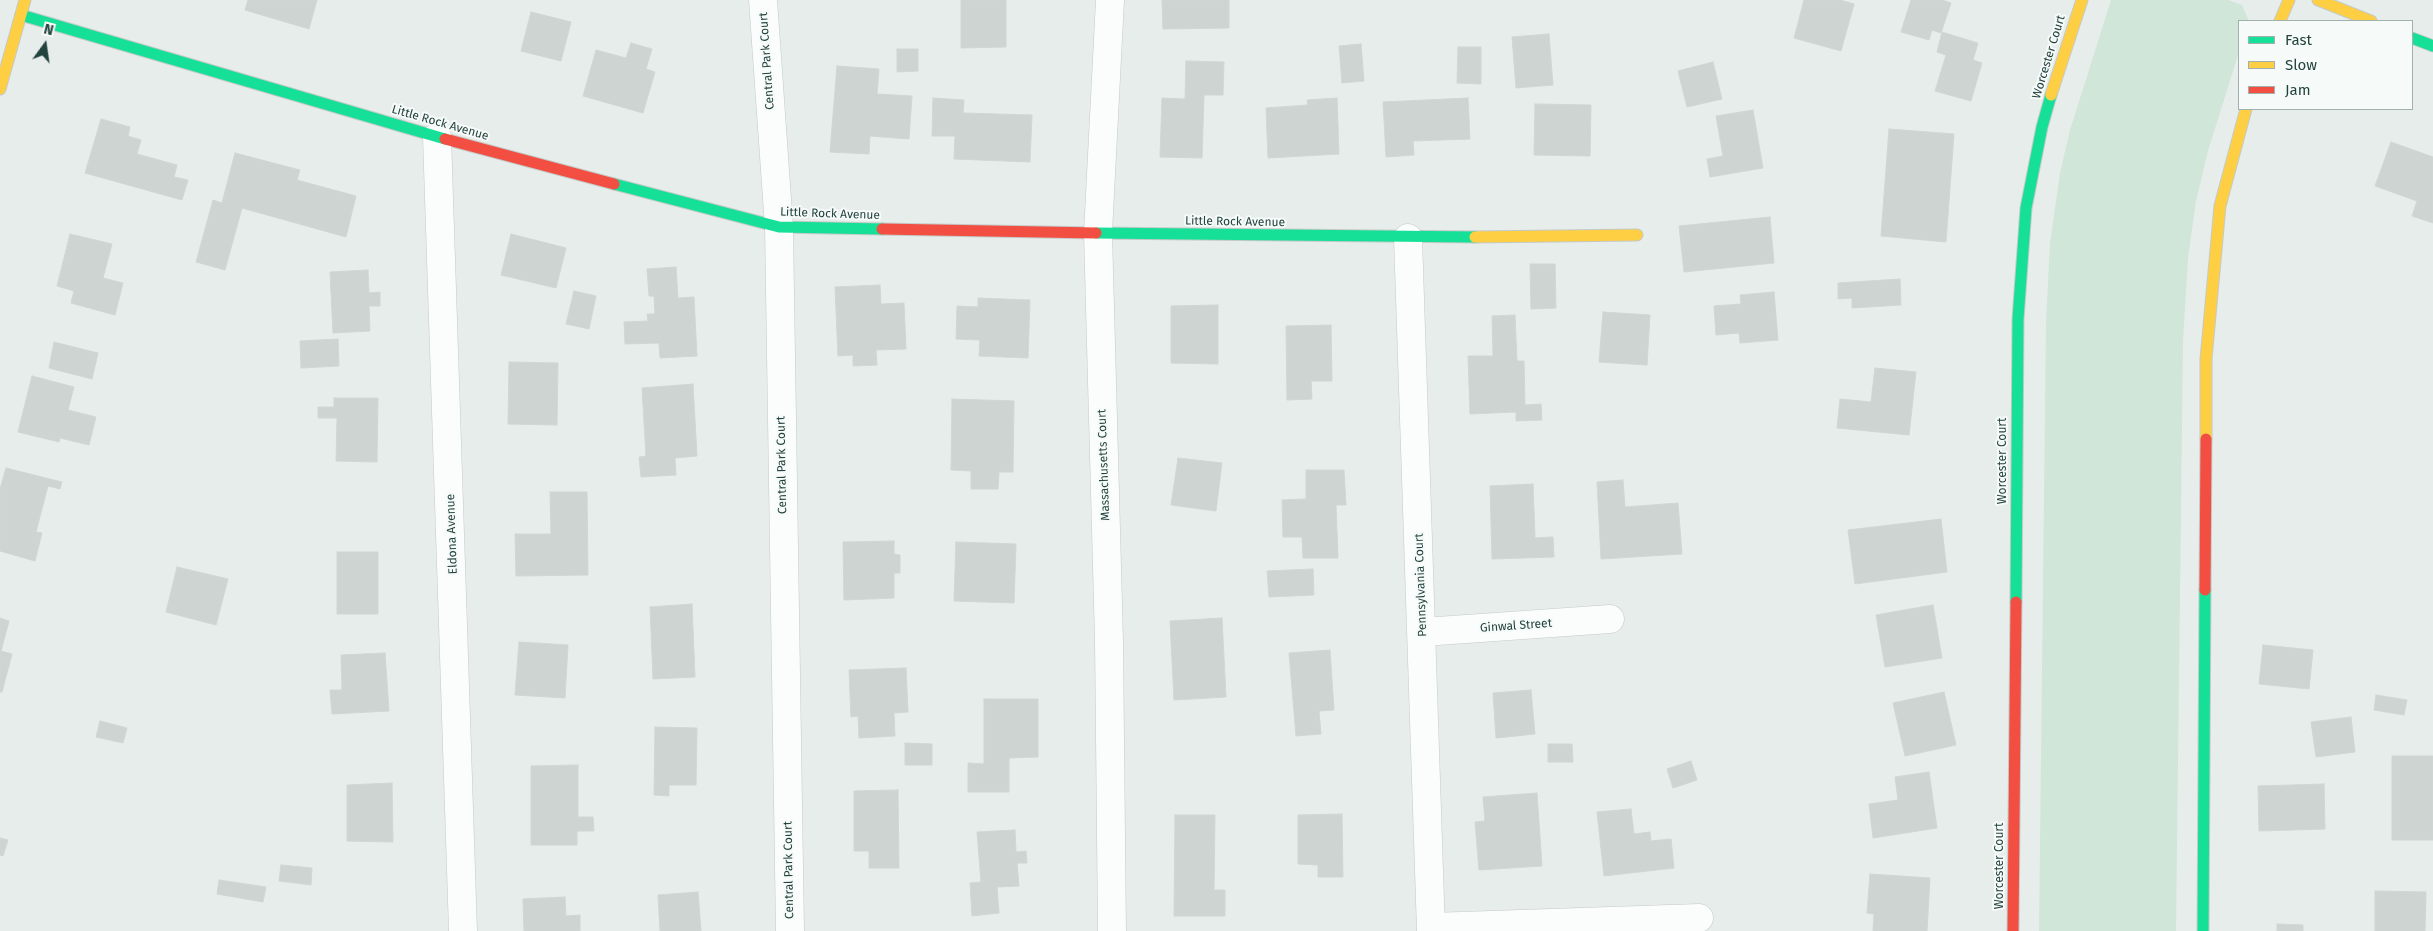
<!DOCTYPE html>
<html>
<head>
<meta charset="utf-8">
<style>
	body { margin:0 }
	#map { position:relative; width:2433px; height:931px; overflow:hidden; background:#e7edeb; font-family:"Fira Sans",sans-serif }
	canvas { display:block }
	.legend { position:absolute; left:2238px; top:20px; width:175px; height:90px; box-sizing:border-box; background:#f6fbf9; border:1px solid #a2b1ae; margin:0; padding:6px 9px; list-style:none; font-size:15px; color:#23433e }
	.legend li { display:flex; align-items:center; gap:10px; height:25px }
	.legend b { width:25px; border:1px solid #a2b1ae }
	.north { position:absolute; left:20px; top:20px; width:50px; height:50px; -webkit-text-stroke:4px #f6fbf9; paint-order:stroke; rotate:14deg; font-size:14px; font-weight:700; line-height:20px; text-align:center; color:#23433e }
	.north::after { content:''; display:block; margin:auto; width:18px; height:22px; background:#23433e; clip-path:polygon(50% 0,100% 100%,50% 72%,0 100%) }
</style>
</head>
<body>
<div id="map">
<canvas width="2433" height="931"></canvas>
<ul class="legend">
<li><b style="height:6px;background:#16e098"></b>Fast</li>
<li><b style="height:6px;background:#ffcf43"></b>Slow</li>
<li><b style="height:6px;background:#f24e42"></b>Jam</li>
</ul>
<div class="north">N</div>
</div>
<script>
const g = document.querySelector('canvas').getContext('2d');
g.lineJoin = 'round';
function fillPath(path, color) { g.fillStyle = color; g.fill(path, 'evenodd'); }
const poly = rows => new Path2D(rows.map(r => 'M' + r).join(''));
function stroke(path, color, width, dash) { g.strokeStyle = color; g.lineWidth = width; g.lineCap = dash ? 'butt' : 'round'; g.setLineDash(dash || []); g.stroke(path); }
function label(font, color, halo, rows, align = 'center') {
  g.font = font + ' "Fira Sans",sans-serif'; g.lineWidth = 4; g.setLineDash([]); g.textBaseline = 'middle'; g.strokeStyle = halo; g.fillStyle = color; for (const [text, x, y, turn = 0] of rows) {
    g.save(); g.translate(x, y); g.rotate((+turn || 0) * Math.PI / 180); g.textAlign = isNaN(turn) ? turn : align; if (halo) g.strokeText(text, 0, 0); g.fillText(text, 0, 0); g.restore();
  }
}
fillPath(poly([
	[2111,0,2228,0,2242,5,2249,21,2239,21,2239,52,2208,151,2196,201,2188,258,2183,342,2176,931,2039,931,2046,322,2050,243,2060,173,2070,130]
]), '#d0e6d9');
const building = poly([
	[248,0,317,0,309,29,245,10,248,0],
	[961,0,1006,0,1006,47,961,48,961,0],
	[1162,0,1229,0,1229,28,1163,29,1162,0],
	[1804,0,1840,0,1854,4,1841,51,1794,38,1804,0],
	[1911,0,1942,0,1951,3,1941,33,1932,30,1929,40,1901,32,1911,0],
	[531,12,571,22,561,61,521,51,531,12],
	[1942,32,1978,43,1973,60,1982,63,1971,101,1935,91,1946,55,1937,52,1942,32],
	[1549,34,1553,85,1516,88,1512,37,1549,34],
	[631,43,652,49,646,69,655,72,643,113,583,96,596,50,626,58,631,43],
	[1361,44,1364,81,1342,83,1339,46,1361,44],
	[1458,47,1481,47,1481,84,1457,83,1458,47],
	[897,49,918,49,918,71,897,72,897,49],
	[1186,61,1224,62,1223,95,1204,95,1202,158,1160,157,1162,98,1185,99,1186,61],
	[1713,62,1722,99,1687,107,1678,71,1713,62],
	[837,66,879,69,877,94,912,96,909,139,870,136,869,154,830,152,837,66],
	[933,98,964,100,963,113,1032,115,1030,162,954,159,955,136,932,136,933,98],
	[1337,98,1339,154,1268,158,1266,108,1308,105,1307,100,1337,98],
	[1468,98,1470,139,1413,141,1414,155,1386,157,1383,102,1468,98],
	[1535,104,1591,105,1590,156,1534,155,1535,104],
	[1753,110,1763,168,1710,177,1707,159,1723,156,1716,116,1753,110],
	[101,119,130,127,128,136,141,140,137,154,177,165,174,177,188,180,182,200,85,173,101,119],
	[1889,129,1954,134,1946,242,1881,236,1889,129],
	[2391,142,2433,157,2433,223,2412,216,2417,201,2375,186,2391,142],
	[235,153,300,170,297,180,356,196,346,237,242,208,225,270,196,262,213,200,222,203,235,153],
	[1770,217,1774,263,1684,272,1679,226,1770,217],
	[70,234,112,244,103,278,123,283,115,315,71,303,74,291,57,286,70,234],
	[511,234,566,248,556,288,501,275,511,234],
	[1530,264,1555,264,1556,308,1531,309,1530,264],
	[676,267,678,298,694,297,697,356,660,358,659,343,625,344,624,322,648,321,647,314,655,314,654,296,649,296,647,269,676,267],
	[368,270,369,293,380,292,380,306,369,306,370,331,333,333,330,272,368,270],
	[1900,279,1901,305,1852,308,1852,298,1838,299,1838,283,1900,279],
	[880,285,881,304,904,303,906,349,876,350,877,365,853,366,853,355,838,356,835,287,880,285],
	[574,291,596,296,589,329,566,324,574,291],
	[1774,292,1778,340,1740,343,1739,333,1716,335,1714,306,1741,304,1740,295,1774,292],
	[978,298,1030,300,1028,358,979,356,980,340,956,339,957,306,978,307,978,298],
	[1218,305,1218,364,1171,363,1171,306,1218,305],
	[1603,312,1650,315,1647,365,1599,362,1603,312],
	[1515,315,1517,361,1524,361,1525,405,1541,404,1542,420,1516,421,1516,412,1470,414,1468,356,1493,356,1492,316,1515,315],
	[1331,325,1332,381,1311,381,1312,399,1287,400,1286,326,1331,325],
	[338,339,339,366,301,368,300,341,338,339],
	[54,342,98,353,92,379,49,368,54,342],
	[509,362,558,363,557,425,508,424,509,362],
	[1875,368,1916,372,1909,435,1837,428,1840,399,1871,402,1875,368],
	[32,376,74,387,68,410,96,417,89,445,60,438,59,442,18,432,32,376],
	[693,384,697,456,675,458,676,475,641,477,639,457,646,456,642,388,693,384],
	[334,398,378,398,377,462,336,461,337,418,318,418,318,407,334,407,334,398],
	[952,399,1014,401,1013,472,999,472,998,489,971,489,971,471,951,470,952,399],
	[1178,458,1222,463,1216,511,1171,505,1178,458],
	[6,468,62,482,60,489,48,486,36,532,42,533,35,561,0,551,0,489,6,468],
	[1306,470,1344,470,1346,505,1336,505,1338,558,1303,558,1302,537,1283,537,1282,500,1306,499,1306,470],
	[1623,480,1625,507,1678,503,1682,554,1601,559,1597,482,1623,480],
	[1533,484,1535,538,1553,537,1554,557,1492,559,1490,486,1533,484],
	[550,492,587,492,588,575,516,576,515,534,551,534,550,492],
	[1941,519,1947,572,1855,584,1848,530,1941,519],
	[894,541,894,554,900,555,900,573,894,573,894,598,844,600,843,542,894,541],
	[956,542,1016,544,1014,603,954,601,956,542],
	[337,552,378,552,378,614,337,614,337,552],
	[177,567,228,579,216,625,166,612,177,567],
	[1313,569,1314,595,1269,597,1267,571,1313,569],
	[692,604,695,677,653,679,650,607,692,604],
	[1933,605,1942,658,1885,667,1876,615,1933,605],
	[0,618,9,621,1,651,12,654,2,692,0,692,0,618],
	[1222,618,1226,697,1174,700,1170,621,1222,618],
	[519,642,568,645,565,698,515,695,519,642],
	[2263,645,2313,650,2309,689,2259,684,2263,645],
	[1330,650,1334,710,1319,711,1321,734,1296,736,1289,653,1330,650],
	[385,653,389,711,332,714,330,690,342,690,341,655,385,653],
	[906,668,908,712,894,713,895,736,859,738,858,716,851,717,849,670,906,668],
	[1531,690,1535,734,1496,738,1493,693,1531,690],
	[1944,692,1956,745,1905,756,1893,703,1944,692],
	[2376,695,2407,700,2404,715,2374,710,2376,695],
	[984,699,1038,699,1038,757,1009,758,1009,792,968,792,968,763,984,764,984,699],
	[2351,717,2355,752,2316,757,2311,722,2351,717],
	[100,721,127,728,123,743,96,737,100,721],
	[655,727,697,728,696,785,669,785,669,796,654,795,655,727],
	[905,743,932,744,932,765,905,765,905,743],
	[1548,744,1572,744,1573,762,1548,762,1548,744],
	[2392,756,2433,756,2433,840,2392,840,2392,756],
	[1691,761,1697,780,1673,788,1667,769,1691,761],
	[578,765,578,817,593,817,594,831,577,831,577,845,531,845,531,766,578,765],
	[1929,772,1937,828,1873,838,1869,804,1898,800,1895,777,1929,772],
	[392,783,393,842,347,841,347,785,392,783],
	[2324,784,2325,829,2259,831,2258,786,2324,784],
	[898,790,899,868,869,868,869,851,854,851,854,791,898,790],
	[1537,793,1542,866,1479,870,1475,822,1485,821,1483,797,1537,793],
	[1631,809,1634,834,1650,832,1651,841,1671,839,1674,868,1604,876,1597,812,1631,809],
	[1342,814,1343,877,1318,877,1318,865,1298,864,1298,815,1342,814],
	[1175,815,1215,815,1214,890,1225,890,1225,916,1174,916,1175,815],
	[1015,830,1016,852,1026,851,1027,863,1017,863,1019,886,997,887,999,913,972,916,970,883,981,882,977,832,1015,830],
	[0,838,8,840,3,856,0,855,0,838],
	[281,865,312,868,311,885,279,881,281,865],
	[1870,874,1930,878,1927,931,1873,931,1874,914,1867,913,1870,874],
	[219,880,266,887,263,902,217,894,219,880],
	[2375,891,2426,892,2425,931,2375,931,2375,891],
	[698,892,701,931,660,931,658,895,698,892],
	[565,897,566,916,580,915,580,931,524,931,523,899,565,897],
	[2277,924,2303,925,2303,931,2277,931,2277,924]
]);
fillPath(building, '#ced4d2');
stroke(building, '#d0d6d4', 1);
const street = poly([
	[763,0,779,227,790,931],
	[1110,0,1098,233,1109,641,1112,931],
	[437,137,463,931],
	[1408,238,1431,931],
	[1423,632,1610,619],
	[1431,927,1699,918]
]);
const fast = poly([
	[21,15,445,139],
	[2412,38,2433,46],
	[614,184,779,227,882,229],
	[1096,233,1475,237],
	[2016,602,2018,319,2026,208,2042,127,2051,95],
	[2203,931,2205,590]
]);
const slow = poly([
	[2318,0,2371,21],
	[2280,21,2289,0],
	[0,89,25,0],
	[2051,95,2082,0],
	[1475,237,1637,235],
	[2206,439,2206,359,2220,206,2246,109]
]);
const jam = poly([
	[445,139,614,184],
	[882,229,1096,233],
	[2205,590,2206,439],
	[2013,931,2016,602]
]);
stroke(street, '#c4cac8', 29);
stroke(fast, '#c3cac8', 13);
stroke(slow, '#c3cac8', 13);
stroke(jam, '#c3cac8', 13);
stroke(street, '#fbfcfc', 28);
stroke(fast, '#16e098', 11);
stroke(slow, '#ffcf43', 11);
stroke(jam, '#f24e42', 11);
label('12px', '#23433e', '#f6fbf9', [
	["Worcester Court",2049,57,-73],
	["Central Park Court",767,61,-94],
	["Little Rock Avenue",440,123,16],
	["Little Rock Avenue",830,214,2],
	["Little Rock Avenue",1235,222,1],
	["Worcester Court",2003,461,-90],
	["Central Park Court",782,465,-91],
	["Massachusetts Court",1104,465,-92],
	["Eldona Avenue",452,534,-92],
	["Pennsylvania Court",1421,585,-92],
	["Ginwal Street",1516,626,-4],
	["Worcester Court",2000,866,-90],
	["Central Park Court",789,870,-91]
]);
</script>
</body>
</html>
